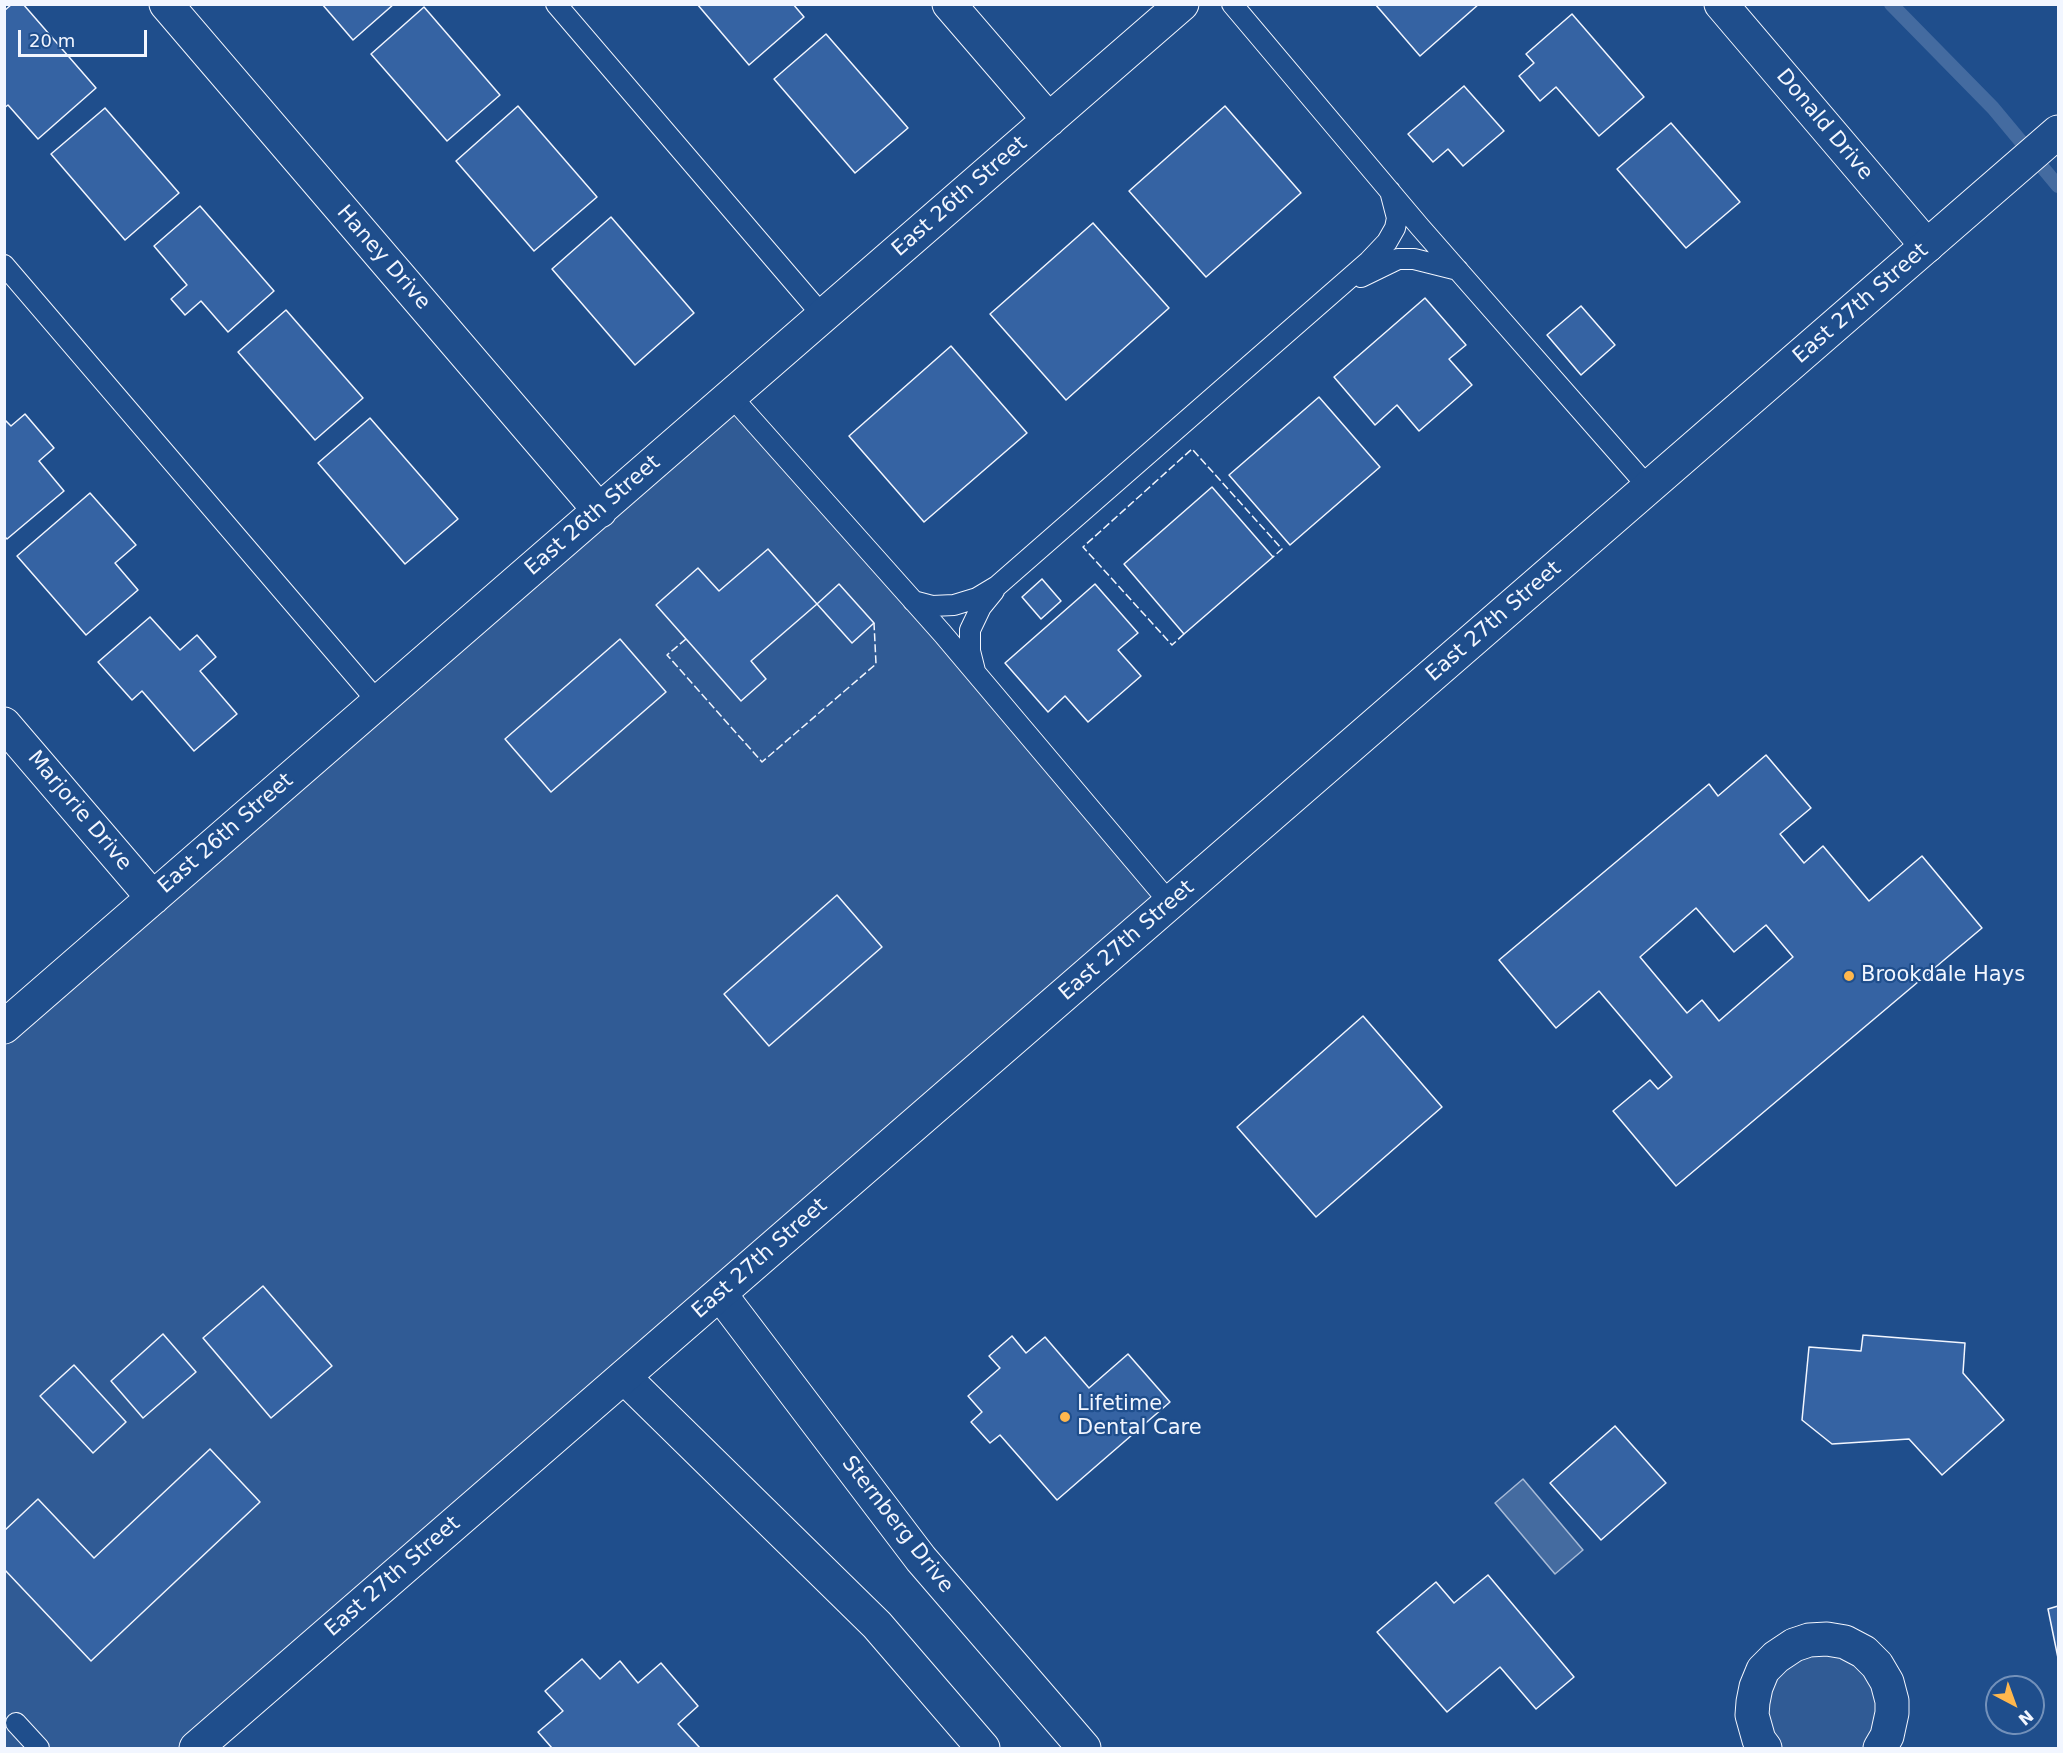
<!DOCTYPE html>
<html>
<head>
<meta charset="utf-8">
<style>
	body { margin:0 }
	#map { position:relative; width:2063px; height:1753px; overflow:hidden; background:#1f4e8c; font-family:"DejaVu Sans",sans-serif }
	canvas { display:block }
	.frame { position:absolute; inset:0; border:6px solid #f2f6ff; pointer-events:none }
	.north { position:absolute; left:1985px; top:1675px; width:60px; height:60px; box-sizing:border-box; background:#1f4e8c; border:2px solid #7391ba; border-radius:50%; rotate:139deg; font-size:16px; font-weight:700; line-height:24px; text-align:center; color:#f2f6ff }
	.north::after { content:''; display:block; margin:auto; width:21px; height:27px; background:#ffb74d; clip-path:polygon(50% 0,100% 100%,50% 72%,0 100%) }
	.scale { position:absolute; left:18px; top:30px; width:129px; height:27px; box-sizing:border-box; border:3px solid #f2f6ff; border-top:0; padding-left:8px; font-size:18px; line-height:21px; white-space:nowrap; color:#f2f6ff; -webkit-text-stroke:4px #1f4e8c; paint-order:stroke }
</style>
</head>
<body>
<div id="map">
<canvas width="2063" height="1753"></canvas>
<div class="frame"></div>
<div class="north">N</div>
<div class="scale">20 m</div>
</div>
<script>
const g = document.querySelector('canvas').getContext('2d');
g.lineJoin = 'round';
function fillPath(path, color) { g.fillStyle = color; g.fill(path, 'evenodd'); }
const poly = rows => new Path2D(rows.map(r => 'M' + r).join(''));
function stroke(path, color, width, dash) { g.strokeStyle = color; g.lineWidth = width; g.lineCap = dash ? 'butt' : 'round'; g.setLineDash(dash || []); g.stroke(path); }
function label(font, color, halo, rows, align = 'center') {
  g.font = font + ' "DejaVu Sans",sans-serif'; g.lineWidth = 4.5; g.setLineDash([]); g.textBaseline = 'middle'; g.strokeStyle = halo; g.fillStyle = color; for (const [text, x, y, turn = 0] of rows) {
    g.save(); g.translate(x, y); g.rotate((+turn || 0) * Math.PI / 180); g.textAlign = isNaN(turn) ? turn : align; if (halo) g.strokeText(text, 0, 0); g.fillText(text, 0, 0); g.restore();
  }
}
const built = poly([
	[731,396,1170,903,196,1748,5,1748,4,1027,731,396],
	[1794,1645,1877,1665,1880,1748,1765,1748,1759,1740,1776,1657,1794,1645]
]);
fillPath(built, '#305b95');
stroke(built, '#a8bbd7', 1.5);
const water = poly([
	[1523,1479,1583,1550,1555,1574,1495,1503,1523,1479]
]);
fillPath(water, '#446ba0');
stroke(water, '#a8bbd7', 1.5);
stroke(poly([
	[1891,4,1993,108,2058,186]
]), '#446ba0', 14);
const building = poly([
	[12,4,23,4,96,88,38,139,8,105,4,108,4,11,12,4],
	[322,4,394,4,353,40,322,4],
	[697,4,793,4,804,17,749,65,697,4],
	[1375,4,1479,4,1420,56,1375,4],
	[424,7,500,95,447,141,371,54,424,7],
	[1572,14,1644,97,1599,136,1556,87,1540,101,1519,76,1534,63,1526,54,1572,14],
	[826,34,908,128,855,173,774,79,826,34],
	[1464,86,1504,131,1463,166,1448,149,1433,162,1408,134,1464,86],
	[518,106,597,197,534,251,456,161,518,106],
	[1225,106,1301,193,1206,277,1129,191,1225,106],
	[105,108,179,193,125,240,51,154,105,108],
	[1671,123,1740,202,1686,248,1617,169,1671,123],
	[200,206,274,291,228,332,201,301,185,315,171,299,187,285,154,246,200,206],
	[611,217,694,313,635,365,552,269,611,217],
	[1093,223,1169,308,1066,400,990,314,1093,223],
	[1425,298,1466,345,1449,359,1472,385,1419,431,1397,405,1375,425,1334,377,1425,298],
	[1581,306,1615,345,1581,375,1547,335,1581,306],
	[286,310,363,398,315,440,238,352,286,310],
	[951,346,1027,433,924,522,849,436,951,346],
	[1319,397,1380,467,1290,545,1229,475,1319,397],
	[25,414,54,448,39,461,64,491,7,539,4,536,4,419,11,426,25,414],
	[370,418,458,519,405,564,318,463,370,418],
	[1212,487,1273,557,1184,634,1124,564,1212,487],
	[90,493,136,545,115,563,138,590,86,635,17,556,90,493],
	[768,549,817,604,751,661,766,679,741,701,656,605,698,568,719,591,768,549],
	[1042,579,1061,601,1041,619,1022,597,1042,579],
	[839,584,874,623,852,643,817,604,839,584],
	[1095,584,1138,633,1118,650,1141,676,1088,722,1065,696,1048,712,1005,663,1095,584],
	[150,617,180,650,197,635,216,657,200,671,237,714,194,751,142,691,132,700,98,662,150,617],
	[620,639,666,692,551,792,505,739,620,639],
	[1766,755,1811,808,1780,834,1804,863,1823,846,1869,901,1922,856,1982,928,1676,1186,1613,1111,1650,1080,1658,1089,1672,1077,1599,991,1556,1028,1499,960,1709,784,1718,796,1766,755],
	[1696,908,1734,952,1766,925,1793,957,1719,1021,1702,1000,1687,1013,1640,957,1696,908],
	[837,895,882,947,769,1046,724,994,837,895],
	[1363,1016,1442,1107,1316,1217,1237,1127,1363,1016],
	[263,1286,332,1366,271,1418,203,1338,263,1286],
	[163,1334,196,1372,143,1418,111,1381,163,1334],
	[1863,1335,1965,1343,1963,1373,2004,1420,1942,1475,1909,1439,1832,1444,1802,1420,1809,1347,1861,1351,1863,1335],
	[1012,1336,1026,1353,1045,1337,1089,1388,1128,1354,1170,1402,1057,1500,1000,1435,990,1443,971,1422,982,1412,968,1396,1000,1368,989,1356,1012,1336],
	[74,1365,126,1422,93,1453,40,1396,74,1365],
	[1615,1426,1666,1483,1601,1540,1550,1483,1615,1426],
	[210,1449,260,1502,91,1661,4,1569,4,1531,38,1499,94,1558,210,1449],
	[1488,1575,1574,1677,1536,1709,1500,1667,1447,1712,1377,1632,1436,1582,1454,1603,1488,1575],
	[2058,1606,2058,1658,2048,1609,2058,1606],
	[582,1659,600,1679,620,1661,638,1683,661,1663,698,1706,678,1724,700,1748,552,1748,538,1732,563,1711,545,1691,582,1659]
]);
fillPath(building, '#3563a3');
stroke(building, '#f2f6ff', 1.5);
const service = poly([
	[556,4,823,316],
	[1232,4,1420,227,1649,488],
	[4,265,378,702],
	[1361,277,1398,259,1414,259,1458,270],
	[731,396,942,633,1170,903],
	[913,601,932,606,954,605,977,598,997,586,1369,261,1387,242,1395,228,1397,218,1390,191],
	[975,671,970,651,970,630,981,607,994,591],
	[16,1723,39,1748]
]);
const minor = poly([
	[166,4,600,511],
	[949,4,1049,120],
	[1721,4,1927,246],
	[4,724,153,898],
	[4,1027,1182,4],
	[720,1294,921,1559,1084,1748],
	[624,1377,877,1625,983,1748],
	[1765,1748,1759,1740,1752,1715,1753,1702,1756,1687,1763,1670,1776,1657,1794,1645,1809,1640,1827,1639,1845,1642,1864,1652,1877,1665,1887,1682,1892,1701,1892,1713,1887,1736,1880,1748]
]);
const secondary = poly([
	[196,1748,2058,132]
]);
stroke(service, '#f2f6ff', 22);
stroke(minor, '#f2f6ff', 35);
stroke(secondary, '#f2f6ff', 35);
stroke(service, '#1f4e8c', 20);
stroke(minor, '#1f4e8c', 33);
stroke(secondary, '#1f4e8c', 33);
stroke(poly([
	[1184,634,1172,645,1083,547,1192,449,1282,549,1273,557],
	[686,639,667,655,762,762,876,664,874,623]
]), '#f2f6ff', 1.5, [8, 3]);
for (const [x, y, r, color] of [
	[1849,976,6,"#ffb74d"],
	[1065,1417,6,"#ffb74d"]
]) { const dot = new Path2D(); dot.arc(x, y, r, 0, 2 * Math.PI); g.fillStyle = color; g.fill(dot); stroke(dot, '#1f4e8c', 2); }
label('21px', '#f2f6ff', '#1f4e8c', [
	["Donald Drive",1824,125,50],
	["East 26th Street",960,197,-41],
	["Haney Drive",383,258,49],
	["East 27th Street",1861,304,-41],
	["East 26th Street",593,516,-41],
	["East 27th Street",1494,622,-41],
	["Marjorie Drive",79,811,50],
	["East 26th Street",226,834,-41],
	["East 27th Street",1127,941,-41],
	["East 27th Street",760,1259,-41],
	["Sternberg Drive",897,1525,52],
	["East 27th Street",393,1577,-41]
]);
label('21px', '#f2f6ff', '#1f4e8c', [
	["Brookdale Hays",1861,976],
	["Lifetime",1077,1405],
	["Dental Care",1077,1429]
], 'left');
</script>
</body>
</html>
